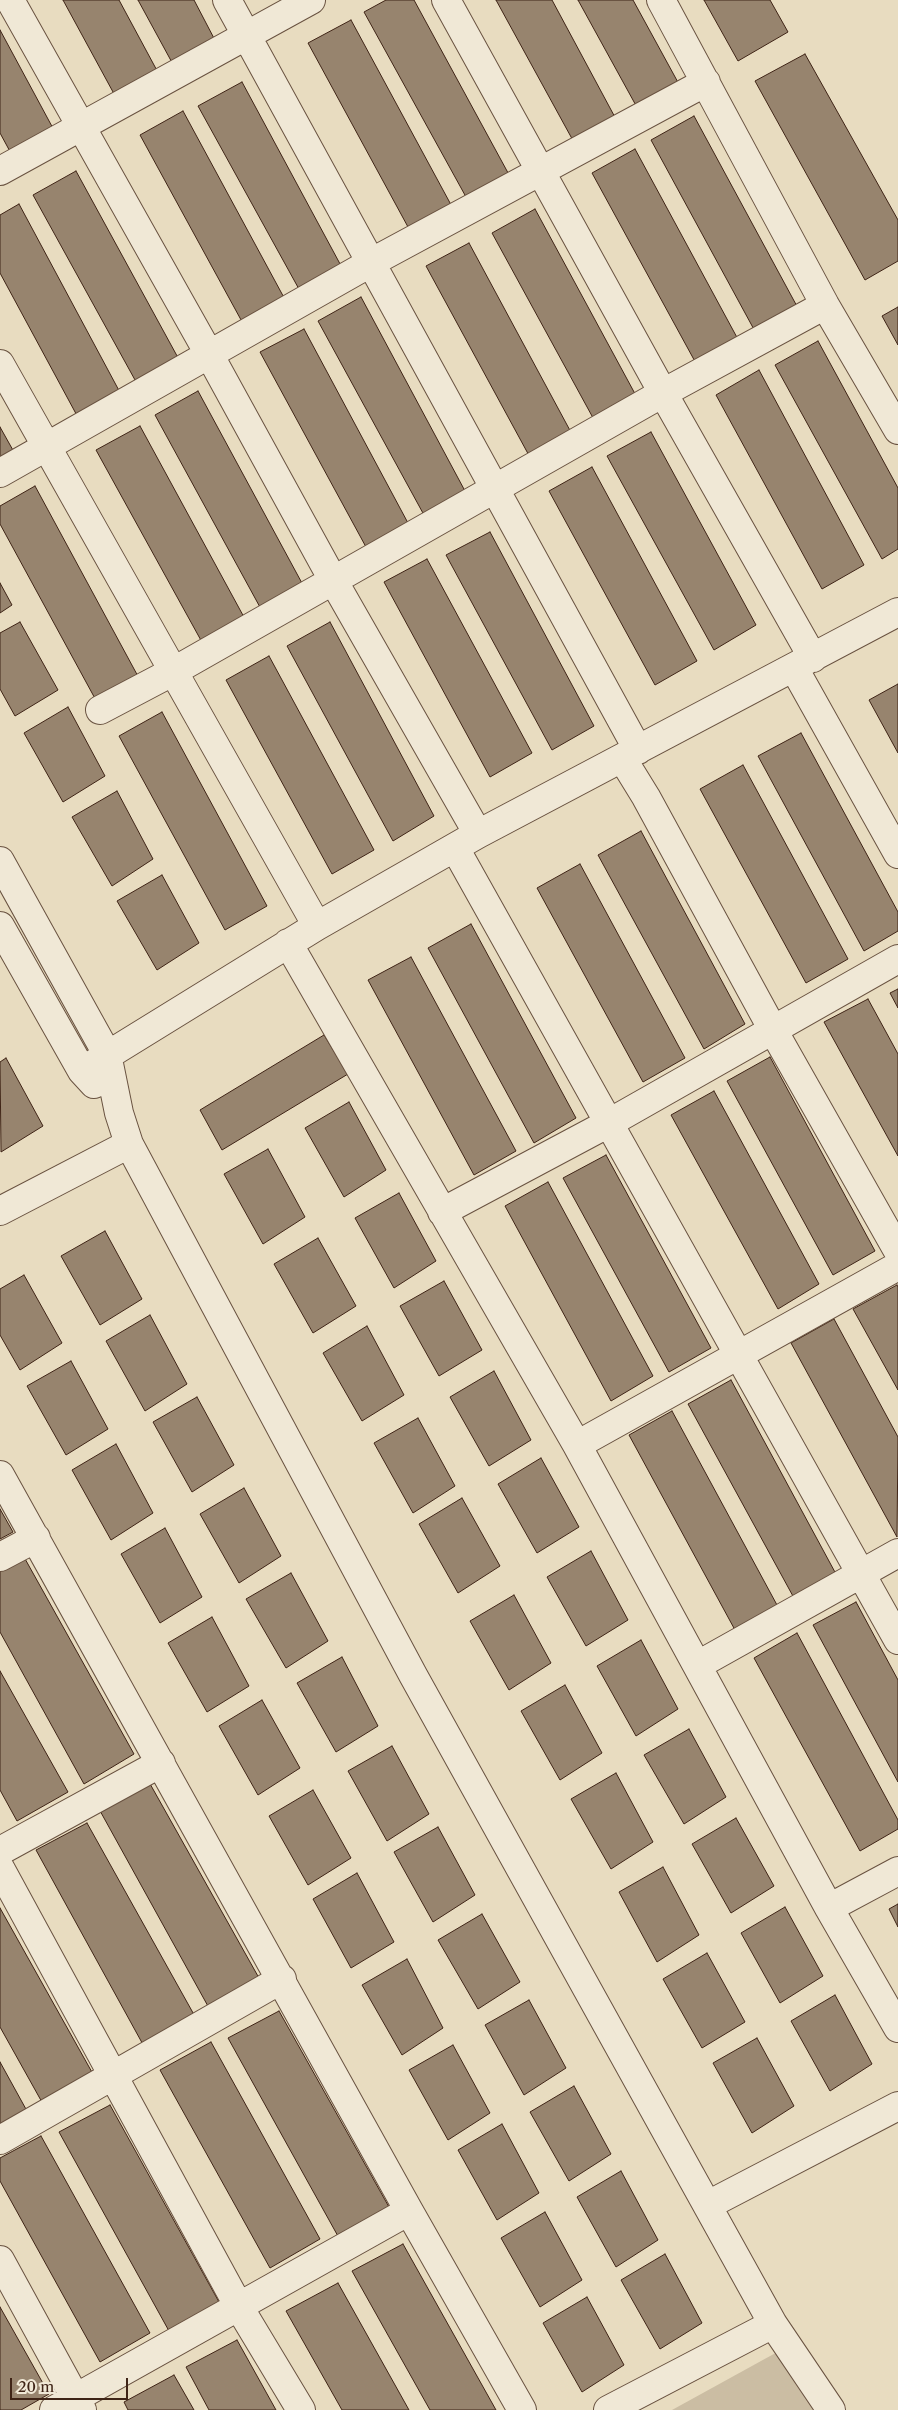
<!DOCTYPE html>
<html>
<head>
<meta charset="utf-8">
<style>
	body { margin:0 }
	#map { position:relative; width:898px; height:2410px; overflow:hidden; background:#e8dcc0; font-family:"Libre Caslon Text",serif }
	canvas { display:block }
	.scale { position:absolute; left:10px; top:2378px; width:118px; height:22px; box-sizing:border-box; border:2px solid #3f2416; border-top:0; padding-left:6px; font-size:15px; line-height:18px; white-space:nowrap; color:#3f2416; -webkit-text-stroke:4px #f0e8d6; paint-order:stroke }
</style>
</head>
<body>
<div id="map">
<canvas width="898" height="2410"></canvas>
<div class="scale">20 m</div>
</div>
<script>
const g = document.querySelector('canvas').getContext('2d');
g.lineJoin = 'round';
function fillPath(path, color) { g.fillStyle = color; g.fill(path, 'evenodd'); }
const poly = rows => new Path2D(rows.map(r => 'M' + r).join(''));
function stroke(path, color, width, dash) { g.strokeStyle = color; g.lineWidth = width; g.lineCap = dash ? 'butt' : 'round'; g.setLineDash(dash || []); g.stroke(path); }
fillPath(poly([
	[781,2350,814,2410,672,2410]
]), '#cbbda3');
const building = poly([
	[63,0,119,0,161,78,119,103,63,0],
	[138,0,194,0,217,44,175,68,138,0],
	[386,0,414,0,513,182,471,206,364,12,386,0],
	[496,0,552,0,617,121,576,146,496,0],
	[578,0,633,0,680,86,639,111,578,0],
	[704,0,770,0,788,32,738,61,704,0],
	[351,20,456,214,414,238,308,43,351,20],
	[0,30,55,132,13,157,0,133,0,30],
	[805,54,898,220,898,261,865,280,755,81,805,54],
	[242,82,346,275,305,300,198,106,242,82],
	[183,111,288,305,246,329,140,135,183,111],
	[694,116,799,310,757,335,651,140,694,116],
	[635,149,740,343,698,367,592,173,635,149],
	[76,171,182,365,140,389,33,195,76,171],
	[19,204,123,398,81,423,0,273,0,215,19,204],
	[535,209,640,403,598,427,492,233,535,209],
	[469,243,573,436,532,461,426,266,469,243],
	[361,297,465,491,424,515,318,321,361,297],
	[898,307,898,345,882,316,898,307],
	[304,329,408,523,366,547,260,352,304,329],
	[818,341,898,488,898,549,882,559,775,365,818,341],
	[759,370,864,565,822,589,716,395,759,370],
	[198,391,303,585,261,609,155,415,198,391],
	[140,426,245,619,203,644,96,450,140,426],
	[0,427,14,452,0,459,0,427],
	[651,432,756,625,714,650,607,456,651,432],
	[592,467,697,661,655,685,549,491,592,467],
	[35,486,140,680,98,704,0,524,0,506,35,486],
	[490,532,594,726,552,750,446,555,490,532],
	[427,559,532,753,490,777,384,582,427,559],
	[0,583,12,605,0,613,0,583],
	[20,622,58,690,15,716,0,689,0,633,20,622],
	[330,622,434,816,393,841,287,646,330,622],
	[269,656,374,850,332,874,226,680,269,656],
	[898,684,898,753,869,700,898,684],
	[68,707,105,776,63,802,24,733,68,707],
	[162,712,267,906,225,930,119,736,162,712],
	[801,733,898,912,898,931,864,951,758,756,801,733],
	[743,765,848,959,806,983,700,789,743,765],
	[117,791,153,859,112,886,72,817,117,791],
	[641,831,745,1024,704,1049,598,855,641,831],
	[580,864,685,1058,643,1082,537,888,580,864],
	[162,875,199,943,157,970,117,901,162,875],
	[471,924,576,1118,534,1143,428,948,471,924],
	[411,957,516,1151,474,1175,368,980,411,957],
	[898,989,898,1008,890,993,898,989],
	[868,999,898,1054,898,1156,824,1022,868,999],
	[324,1035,348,1074,222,1150,200,1110,324,1035],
	[770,1057,875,1251,833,1275,727,1081,770,1057],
	[6,1058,43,1126,1,1152,0,1062,6,1058],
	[714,1091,819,1284,778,1309,671,1115,714,1091],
	[349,1102,386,1170,344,1197,305,1128,349,1102],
	[268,1149,305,1217,263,1244,224,1174,268,1149],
	[606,1155,711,1348,669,1372,563,1178,606,1155],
	[548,1182,653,1376,611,1401,505,1206,548,1182],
	[399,1193,436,1261,394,1288,355,1218,399,1193],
	[105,1231,142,1299,100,1325,61,1256,105,1231],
	[318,1238,356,1306,313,1333,274,1264,318,1238],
	[24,1275,62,1343,20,1370,0,1335,0,1289,24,1275],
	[444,1281,482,1350,439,1376,400,1306,444,1281],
	[897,1285,898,1287,898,1390,853,1309,897,1285],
	[150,1315,187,1384,145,1411,106,1341,150,1315],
	[834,1319,898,1437,897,1537,791,1343,834,1319],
	[367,1326,404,1395,362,1421,323,1353,367,1326],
	[71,1361,108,1429,66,1455,27,1386,71,1361],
	[494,1371,531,1440,489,1466,450,1397,494,1371],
	[731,1380,836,1574,794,1598,688,1404,731,1380],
	[197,1397,234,1465,192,1492,153,1422,197,1397],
	[672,1411,777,1605,735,1630,629,1435,672,1411],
	[418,1418,455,1486,413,1513,374,1443,418,1418],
	[116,1444,153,1513,111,1540,72,1470,116,1444],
	[541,1458,579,1527,537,1553,498,1484,541,1458],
	[244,1488,281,1556,239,1583,200,1514,244,1488],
	[462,1498,500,1566,458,1593,419,1524,462,1498],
	[0,1509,13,1532,0,1539,0,1509],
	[165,1528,202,1597,160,1623,121,1554,165,1528],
	[591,1551,628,1620,586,1646,547,1577,591,1551],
	[24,1557,134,1754,84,1784,0,1632,0,1571,24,1557],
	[291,1573,328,1641,286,1668,246,1599,291,1573],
	[514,1595,551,1663,509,1690,470,1621,514,1595],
	[856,1602,898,1680,898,1782,813,1625,856,1602],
	[212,1617,249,1686,207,1712,168,1643,212,1617],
	[797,1633,898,1820,898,1829,860,1851,754,1658,797,1633],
	[641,1640,678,1709,636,1736,597,1666,641,1640],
	[342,1657,378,1726,336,1752,297,1683,342,1657],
	[0,1671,68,1792,17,1821,0,1790,0,1671],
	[565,1685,602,1753,560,1780,521,1711,565,1685],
	[262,1700,300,1768,258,1795,219,1726,262,1700],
	[689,1729,726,1797,684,1824,644,1755,689,1729],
	[392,1746,429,1814,387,1841,348,1771,392,1746],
	[616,1773,653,1842,611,1869,571,1799,616,1773],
	[149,1782,259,1978,209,2008,99,1809,149,1782],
	[313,1790,351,1858,308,1885,269,1816,313,1790],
	[736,1818,774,1886,731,1913,692,1844,736,1818],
	[87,1823,197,2020,146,2050,36,1850,87,1823],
	[438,1827,475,1895,433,1922,394,1852,438,1827],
	[663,1867,699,1935,657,1962,619,1892,663,1867],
	[357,1873,394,1942,351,1968,313,1899,357,1873],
	[898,1904,898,1927,889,1909,898,1904],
	[785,1907,823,1976,780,2003,741,1933,785,1907],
	[0,1908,93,2074,43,2104,0,2027,0,1908],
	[482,1914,520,1982,478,2009,438,1940,482,1914],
	[707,1953,745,2022,702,2048,663,1979,707,1953],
	[407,1959,443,2028,402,2055,362,1985,407,1959],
	[835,1995,872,2064,830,2091,791,2021,835,1995],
	[529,2000,566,2068,524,2095,485,2025,529,2000],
	[279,2011,389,2207,339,2238,228,2038,279,2011],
	[757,2038,794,2106,752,2133,713,2063,757,2038],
	[211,2042,320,2239,270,2268,160,2070,211,2042],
	[453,2045,490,2113,448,2140,409,2070,453,2045],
	[0,2062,27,2111,0,2127,0,2062],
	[574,2086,611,2154,569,2181,530,2112,574,2086],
	[110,2105,219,2302,169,2331,59,2132,110,2105],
	[502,2124,539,2193,497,2220,458,2150,502,2124],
	[41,2136,150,2333,100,2362,0,2181,0,2158,41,2136],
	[621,2171,658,2240,616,2267,577,2197,621,2171],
	[545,2212,582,2280,540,2307,501,2238,545,2212],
	[403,2244,496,2410,430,2410,352,2271,403,2244],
	[665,2254,702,2323,660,2349,621,2280,665,2254],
	[338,2283,409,2410,342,2410,286,2311,338,2283],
	[587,2297,624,2365,582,2392,543,2323,587,2297],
	[0,2307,49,2394,21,2410,0,2410,0,2307],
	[237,2340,276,2410,209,2410,186,2367,237,2340],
	[174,2375,194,2410,128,2410,124,2402,174,2375]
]);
fillPath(building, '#97846e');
stroke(building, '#3f2416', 1);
const minor = poly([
	[10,0,209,354,333,580,478,834],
	[227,0,638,750],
	[446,0,663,393,813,658],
	[661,0,825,305,898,430],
	[0,171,311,0],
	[0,364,317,926],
	[0,473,372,262,706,82],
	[794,668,898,854],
	[100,710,174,671,663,393,825,305],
	[622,758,646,797,773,1030,898,1251],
	[455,848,898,1640],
	[0,861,107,1054,119,1113,129,1144,413,1675,773,2324,831,2410],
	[0,926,82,1071,94,1084],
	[288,943,577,1445,829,1908,898,2028],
	[82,1071,317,926,478,834,898,612],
	[0,1211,129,1144],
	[442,1212,609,1123,898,959],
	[577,1445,898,1266],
	[0,1475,409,2211,522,2410],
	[0,1557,36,1538],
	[698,1665,898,1553],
	[0,1851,161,1763],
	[0,1868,239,2307,301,2410],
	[829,1908,898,1871],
	[0,2140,282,1979],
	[708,2205,898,2106],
	[0,2260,82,2410],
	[54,2410,409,2211],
	[608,2410,773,2324]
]);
stroke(minor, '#695240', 30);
stroke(minor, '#f0e8d6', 28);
</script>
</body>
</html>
